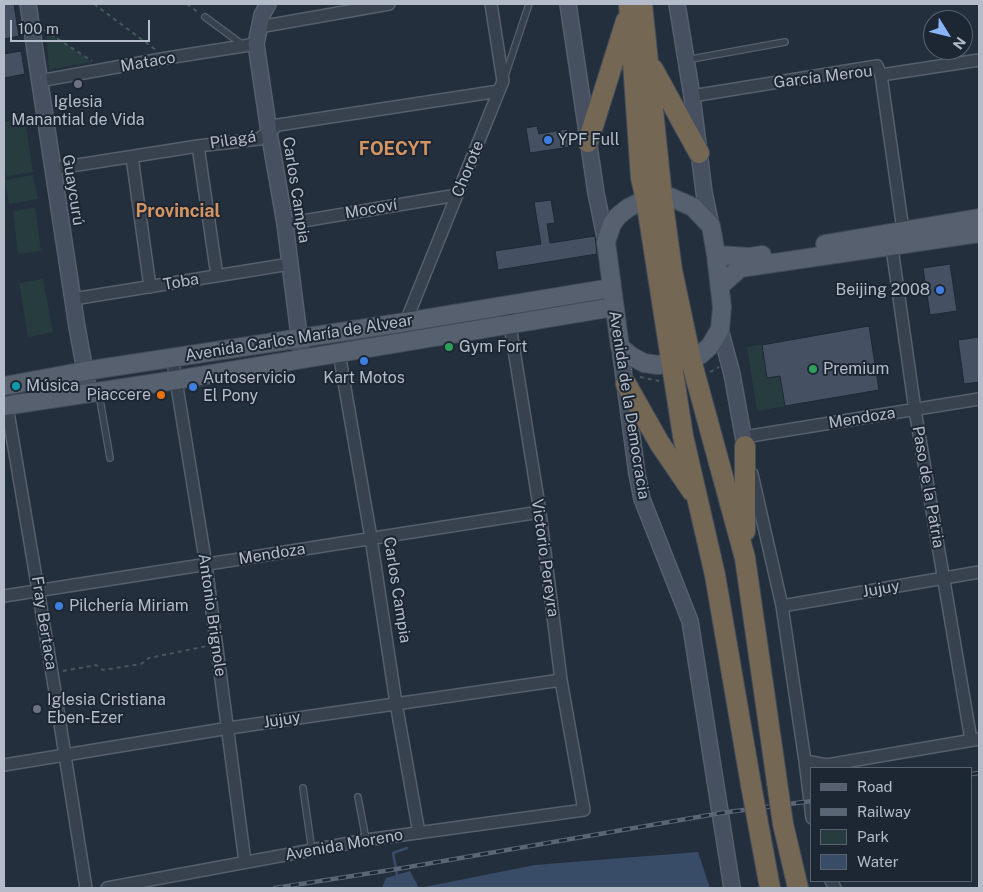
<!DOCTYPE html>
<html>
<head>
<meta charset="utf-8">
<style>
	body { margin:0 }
	#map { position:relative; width:983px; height:892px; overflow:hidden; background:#242f3e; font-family:"Public Sans",sans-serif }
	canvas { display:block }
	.frame { position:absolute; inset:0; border:5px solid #b4bcc9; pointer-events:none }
	.legend { position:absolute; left:810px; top:767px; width:162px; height:115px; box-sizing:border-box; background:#1d2633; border:1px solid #59626f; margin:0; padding:6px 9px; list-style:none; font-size:15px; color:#b4bcc9 }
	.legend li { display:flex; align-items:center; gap:10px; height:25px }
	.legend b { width:25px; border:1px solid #59626f }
	.north { position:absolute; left:923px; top:10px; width:50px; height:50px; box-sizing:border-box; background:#1d2633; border:1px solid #59626f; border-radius:50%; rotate:126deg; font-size:14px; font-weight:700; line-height:20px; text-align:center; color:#b4bcc9 }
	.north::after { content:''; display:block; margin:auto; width:18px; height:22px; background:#8ab4f8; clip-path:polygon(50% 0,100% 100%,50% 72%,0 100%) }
	.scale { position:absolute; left:10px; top:20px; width:140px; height:22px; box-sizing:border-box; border:2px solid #b4bcc9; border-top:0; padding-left:6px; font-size:15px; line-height:18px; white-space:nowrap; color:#b4bcc9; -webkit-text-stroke:4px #1d2633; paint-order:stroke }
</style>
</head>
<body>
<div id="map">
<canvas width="983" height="892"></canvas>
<div class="frame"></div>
<ul class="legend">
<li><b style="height:6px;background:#56606e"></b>Road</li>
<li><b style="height:6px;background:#5a6575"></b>Railway</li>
<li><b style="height:14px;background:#263c3f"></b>Park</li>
<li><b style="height:14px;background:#394c67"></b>Water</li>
</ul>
<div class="north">N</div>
<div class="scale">100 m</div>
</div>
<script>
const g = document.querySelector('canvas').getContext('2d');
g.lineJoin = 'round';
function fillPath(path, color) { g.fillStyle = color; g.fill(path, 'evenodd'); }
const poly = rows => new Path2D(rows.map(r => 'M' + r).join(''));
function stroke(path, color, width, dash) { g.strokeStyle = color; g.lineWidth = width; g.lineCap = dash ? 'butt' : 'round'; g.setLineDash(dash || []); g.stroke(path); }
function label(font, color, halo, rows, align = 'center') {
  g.font = font + ' "Public Sans",sans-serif'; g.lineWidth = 4; g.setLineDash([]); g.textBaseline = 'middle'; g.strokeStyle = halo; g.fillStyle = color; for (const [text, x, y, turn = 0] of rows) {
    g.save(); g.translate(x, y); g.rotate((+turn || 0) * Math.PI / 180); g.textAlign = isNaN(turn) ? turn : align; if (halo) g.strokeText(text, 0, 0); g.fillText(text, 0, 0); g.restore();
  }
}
fillPath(poly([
	[46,29,91,62,49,70],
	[25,119,33,172,6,176,4,162,4,122],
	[33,175,38,199,9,204,5,180],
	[35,208,41,251,18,254,13,211],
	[43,279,53,332,28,337,19,283],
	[869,326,879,390,757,411,747,347]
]), '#263c3f');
fillPath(poly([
	[698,852,710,888,382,888,386,878,410,871,419,888,535,865]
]), '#394c67');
stroke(poly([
	[397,875,393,853,407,848]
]), '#394c67', 2.5);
const building = poly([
	[4,4,14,4,19,36,4,39,4,4],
	[21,51,25,74,4,78,4,54,21,51],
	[537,126,539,134,567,129,570,147,530,153,526,128,537,126],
	[551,200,555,223,547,224,550,243,595,236,597,254,498,270,495,251,541,244,534,202,551,200],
	[950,264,957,311,930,315,923,268,950,264],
	[869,326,879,390,785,406,780,376,767,378,762,345,869,326],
	[979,337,979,382,964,384,958,340,979,337]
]);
fillPath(building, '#455162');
stroke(building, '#1f2835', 1);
const lane = poly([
	[205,17,243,45],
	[686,60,785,42],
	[505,76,529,4],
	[99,394,110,458],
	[303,788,312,851],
	[358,797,366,840]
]);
const street = poly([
	[259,27,389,4],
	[881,75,903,230],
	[39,81,167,58,256,44],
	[692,96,877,66,881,75,979,60],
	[198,146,217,276],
	[132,157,150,287],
	[52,169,198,146,259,139,278,125,499,91],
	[285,224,457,195],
	[891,241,915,410,971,740],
	[73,299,290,264],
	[404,326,503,81,491,4],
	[339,353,371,538,396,703,419,833],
	[174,368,206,565,245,862],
	[4,388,52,673,86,888],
	[744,437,979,399],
	[752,474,782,606,805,761,812,818],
	[4,596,540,512],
	[782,606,979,572],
	[805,761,827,765,979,739],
	[4,765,229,728,561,680],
	[831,881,835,888],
	[107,888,366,840,584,810,561,680,540,512,507,306]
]);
const secondary = poly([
	[28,4,77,327,87,382],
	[268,4,262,15,256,44,269,132,285,224,302,359],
	[568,4,596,193,606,242],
	[677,4,692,96,704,192,711,226],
	[720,329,732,374,745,446],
	[620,347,637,474,642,499,690,621,732,888]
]);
const primary = poly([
	[670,197,693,207,711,226,716,255,722,307,720,329,710,346,700,355,691,360,658,365,644,363,631,356,620,347,606,242,612,224,618,216,628,208,646,199,670,197],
	[825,244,979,218],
	[716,255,750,257,762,255],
	[720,286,740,268,979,233],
	[4,386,85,371,406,322,611,288],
	[4,406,176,380,614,307]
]);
const highway = poly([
	[629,4,641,178,646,199,683,436,715,575,751,785],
	[642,4,662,197,672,270,691,360,745,558,777,782],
	[653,69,699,153],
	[588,142,626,21],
	[626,384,660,444,692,491],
	[745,531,745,446],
	[783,824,798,888],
	[760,834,770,888]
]);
stroke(lane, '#565f6c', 8);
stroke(street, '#565f6c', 14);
stroke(secondary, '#565f6c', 18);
stroke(primary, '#414a57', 20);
stroke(highway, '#434c59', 22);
stroke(poly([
	[94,4,156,50],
	[187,4,199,13],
	[44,30,92,61],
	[710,372,719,367],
	[640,377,659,381],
	[63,671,96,665,103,670,141,664,149,658,207,646]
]), '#44595c', 2, [4, 4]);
stroke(lane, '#38414e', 5.5);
stroke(street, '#38414e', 11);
stroke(secondary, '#465061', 15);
stroke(primary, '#56606e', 18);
stroke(highway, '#746855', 20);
const rail = poly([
	[972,774,979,773],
	[275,888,397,869,721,813,812,801]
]);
stroke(rail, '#5a6575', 4.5);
stroke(rail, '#1d2633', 2.5, [8]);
const highwayBridge = poly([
	[777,782,783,824],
	[751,785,760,834]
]);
stroke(highwayBridge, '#434c59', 22, []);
stroke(highwayBridge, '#746855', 20);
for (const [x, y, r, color] of [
	[78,84,5,"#6b7280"],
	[548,140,5,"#3f7fe0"],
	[940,290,5,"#3f7fe0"],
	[449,347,5,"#2e9e5b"],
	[364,361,5,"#3f7fe0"],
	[813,369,5,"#2e9e5b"],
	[16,386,5,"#0f9aa8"],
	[193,387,5,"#3f7fe0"],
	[161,395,5,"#e8710a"],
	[59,606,5,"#3f7fe0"],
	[37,709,5,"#6b7280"]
]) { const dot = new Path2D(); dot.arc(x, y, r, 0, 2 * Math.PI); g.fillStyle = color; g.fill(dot); stroke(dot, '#1d2633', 2); }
label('16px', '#b4bcc9', '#1d2633', [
	["Mataco",148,62,-10],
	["García Merou",823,77,-7],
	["Pilagá",233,140,-9],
	["Chorote",468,169,-68],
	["Guaycurú",73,190,81],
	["Carlos Campia",296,190,81],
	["Mocoví",371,209,-10],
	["Toba",181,282,-10],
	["Avenida Carlos María de Alvear",299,338,-9],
	["Avenida de la Democracia",629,405,81],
	["Mendoza",862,418,-9],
	["Paso de la Patria",928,487,80],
	["Mendoza",272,554,-9],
	["Victorio Pereyra",545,558,82],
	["Jujuy",881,589,-10],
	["Carlos Campia",397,590,81],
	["Antonio Brignole",212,615,82],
	["Fray Bertaca",44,623,81],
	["Jujuy",282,720,-9],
	["Avenida Moreno",344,845,-10]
]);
label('16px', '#b4bcc9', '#1d2633', [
	["Iglesia",78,102,"center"],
	["Manantial de Vida",78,120,"center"],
	["YPF Full",558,140],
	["Beijing 2008",930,290,"right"],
	["Gym Fort",459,347],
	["Premium",823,369],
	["Autoservicio",203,378],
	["El Pony",203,396],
	["Kart Motos",364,378,"center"],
	["Música",26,386],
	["Piaccere",151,395,"right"],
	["Pilchería Miriam",69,606],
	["Iglesia Cristiana",47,700],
	["Eben-Ezer",47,718]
], 'left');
label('bold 18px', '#d59563', '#1d2633', [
	["FOECYT",395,149],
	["Provincial",178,211]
]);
</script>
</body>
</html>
